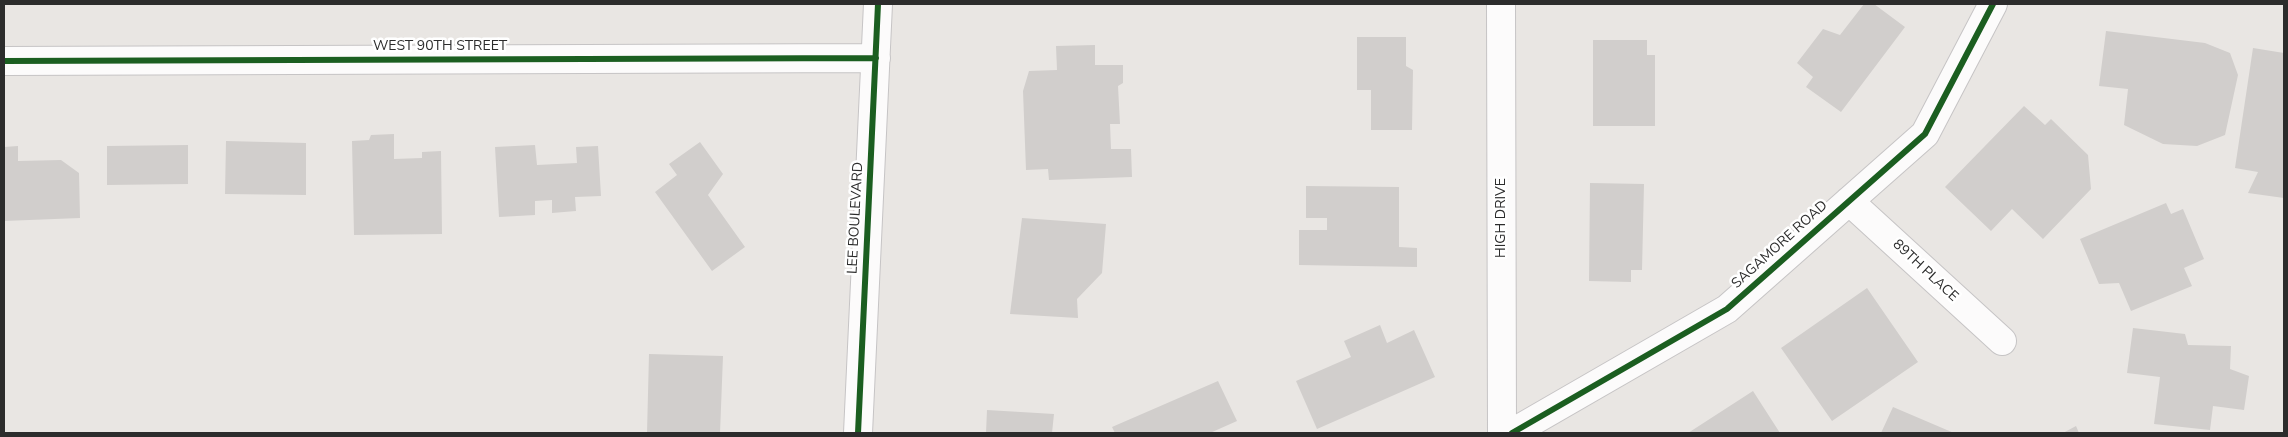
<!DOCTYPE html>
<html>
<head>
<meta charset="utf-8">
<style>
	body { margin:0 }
	#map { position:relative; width:2288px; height:437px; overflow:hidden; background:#e9e6e3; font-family:"Nunito Sans",sans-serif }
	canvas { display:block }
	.frame { position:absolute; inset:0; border:5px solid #2c2c2c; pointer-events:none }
</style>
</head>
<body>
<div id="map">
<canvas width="2288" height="437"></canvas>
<div class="frame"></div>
</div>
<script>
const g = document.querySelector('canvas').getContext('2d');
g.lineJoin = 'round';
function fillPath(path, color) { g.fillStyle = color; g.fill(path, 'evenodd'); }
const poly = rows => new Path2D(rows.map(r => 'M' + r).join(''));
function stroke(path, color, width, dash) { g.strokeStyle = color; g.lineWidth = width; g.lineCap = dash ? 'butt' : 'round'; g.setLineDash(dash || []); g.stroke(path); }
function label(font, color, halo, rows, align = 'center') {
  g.font = font + ' "Nunito Sans",sans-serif'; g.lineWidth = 5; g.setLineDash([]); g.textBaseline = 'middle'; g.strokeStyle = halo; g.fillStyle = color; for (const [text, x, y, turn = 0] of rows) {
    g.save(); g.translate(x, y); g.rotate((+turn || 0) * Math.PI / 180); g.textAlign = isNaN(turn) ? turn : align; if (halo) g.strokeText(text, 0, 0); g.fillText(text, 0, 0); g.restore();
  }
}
fillPath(poly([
	[1864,4,1874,4,1905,27,1841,112,1806,87,1813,77,1797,63,1823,29,1840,35],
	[2106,31,2205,43,2230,53,2238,75,2225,135,2197,146,2163,144,2124,125,2128,89,2099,86],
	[1357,37,1406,37,1406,66,1413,70,1412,130,1371,130,1371,90,1357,90],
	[1593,40,1647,40,1647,55,1655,55,1655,126,1593,126],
	[1095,45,1095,65,1123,65,1123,83,1118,86,1120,124,1110,124,1111,149,1131,149,1132,177,1049,180,1048,169,1026,170,1023,91,1029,71,1057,70,1056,46],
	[2253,48,2284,53,2284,198,2248,193,2258,172,2235,168],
	[2024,106,2045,125,2051,119,2088,155,2091,189,2043,239,2012,209,1991,231,1945,187],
	[394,134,394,159,422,158,422,152,441,151,442,234,354,235,352,141,369,140,371,135],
	[226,141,306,143,306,195,225,194],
	[700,142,723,174,708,195,745,247,712,271,655,192,677,175,669,164],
	[188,145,188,184,107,185,107,146],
	[535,145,537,165,577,163,576,147,598,146,601,196,575,197,576,211,552,213,552,200,535,201,535,215,499,217,495,147],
	[18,146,18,161,61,160,79,173,80,218,4,221,4,147],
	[1590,183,1644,184,1642,270,1631,270,1631,282,1589,281],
	[1306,186,1399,187,1399,247,1417,248,1417,267,1299,265,1299,230,1327,230,1327,218,1306,218],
	[2166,203,2171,214,2183,209,2204,259,2184,268,2192,286,2131,311,2119,283,2099,284,2080,239],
	[1022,218,1106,224,1102,273,1077,299,1078,318,1010,314],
	[1867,288,1918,362,1832,421,1781,348],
	[1380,325,1387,343,1414,330,1435,377,1317,429,1296,381,1351,357,1344,341],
	[2133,328,2185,334,2188,345,2231,346,2230,369,2249,376,2244,410,2213,406,2210,430,2154,424,2160,377,2127,373],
	[649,354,723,356,720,433,647,433],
	[1218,381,1237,421,1210,433,1115,433,1112,427],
	[1753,391,1780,433,1688,433],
	[1893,407,1954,433,1881,433],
	[987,410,1054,414,1052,433,986,433],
	[2076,426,2079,433,2063,433]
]), '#d1cecc');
const minor = poly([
	[1501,4,1502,433],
	[4,61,876,58],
	[1849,201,2002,341],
	[858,433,878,4],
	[1512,433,1727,309,1925,134,1993,4]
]);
stroke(minor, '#c6c4c5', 30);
stroke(minor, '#fcfbfb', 28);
stroke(poly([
	[4,61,876,58],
	[858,433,878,4],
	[1512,433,1727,309,1925,134,1993,4]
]), '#1b5e20', 6);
label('14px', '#2c2c2c', '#fff', [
	["WEST 90TH STREET",440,47],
	["LEE BOULEVARD",856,218,-87],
	["HIGH DRIVE",1502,218,-90],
	["SAGAMORE ROAD",1780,245,-42],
	["89TH PLACE",1925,271,43]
]);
</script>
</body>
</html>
